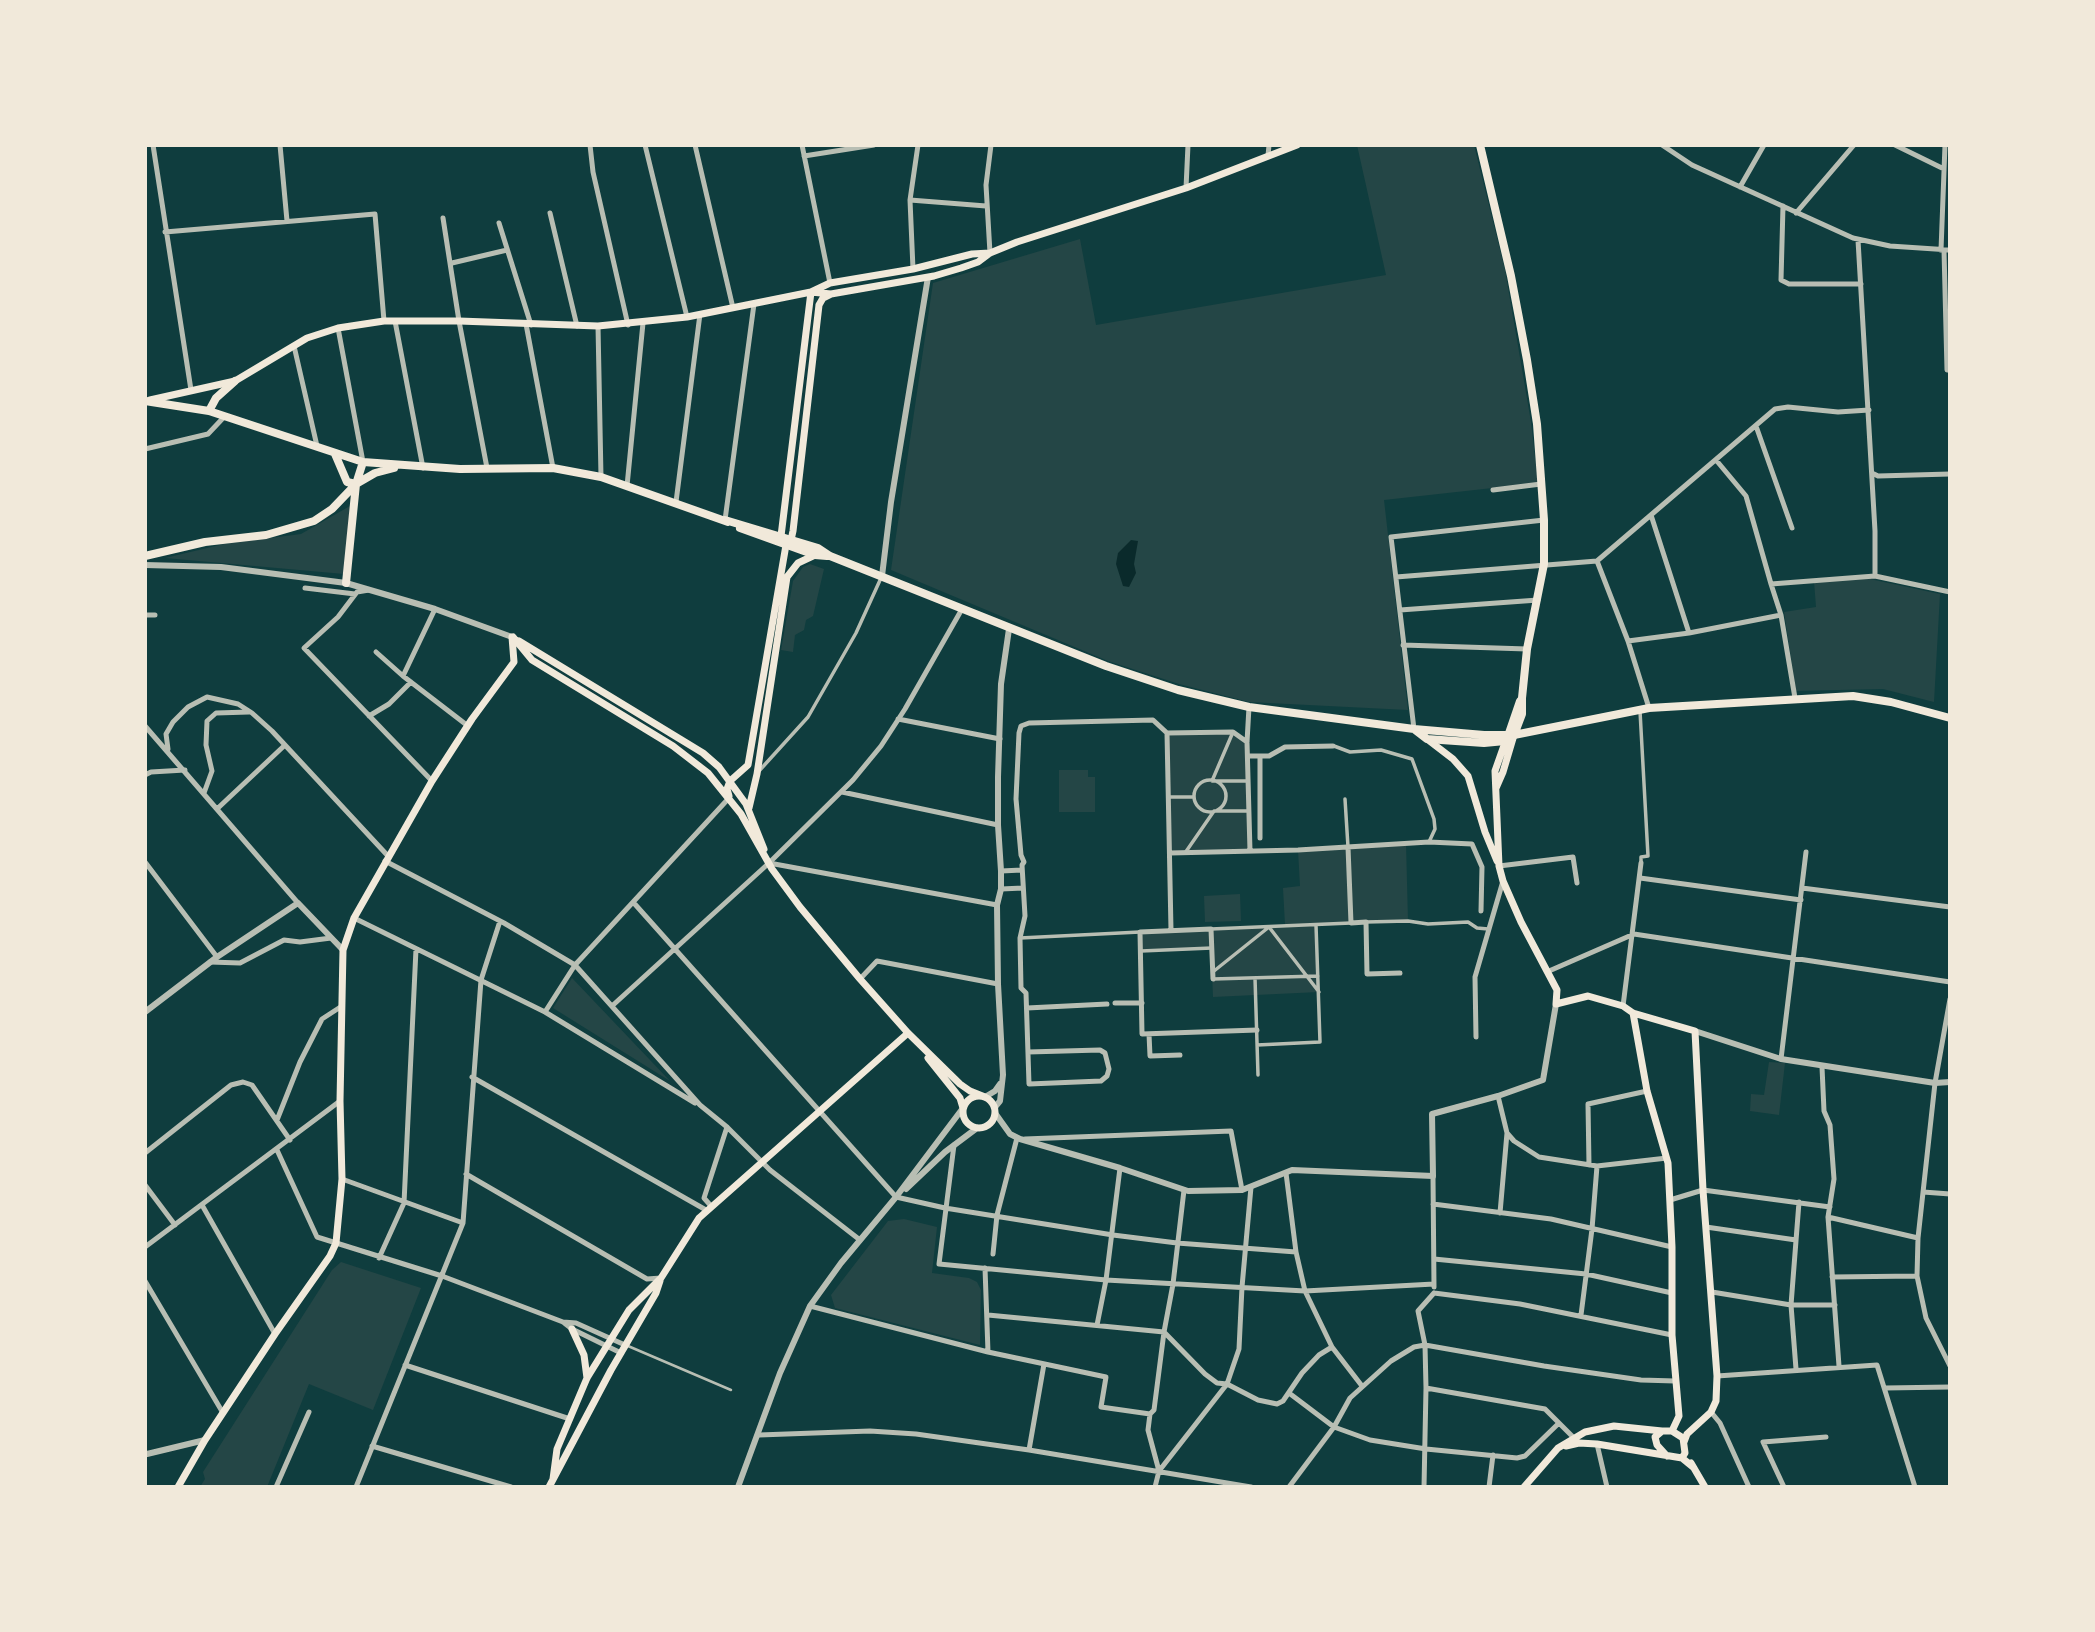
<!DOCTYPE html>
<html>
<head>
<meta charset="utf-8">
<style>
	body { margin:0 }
	#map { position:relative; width:2095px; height:1632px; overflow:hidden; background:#0f3d3e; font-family:Inter,sans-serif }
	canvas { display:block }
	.frame { position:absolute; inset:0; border:147px solid #f1e9da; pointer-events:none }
</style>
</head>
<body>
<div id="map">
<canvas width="2095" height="1632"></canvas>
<div class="frame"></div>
</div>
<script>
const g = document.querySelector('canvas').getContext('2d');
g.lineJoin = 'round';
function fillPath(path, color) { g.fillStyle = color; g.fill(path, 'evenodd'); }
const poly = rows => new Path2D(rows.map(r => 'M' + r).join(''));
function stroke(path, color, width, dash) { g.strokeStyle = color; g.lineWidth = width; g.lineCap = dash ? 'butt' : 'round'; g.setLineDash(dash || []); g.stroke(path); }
fillPath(poly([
	[1357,145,1474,145,1505,270,1531,422,1538,483,1384,500,1408,710,1249,702,1179,684,1108,661,891,570,933,283,1080,239,1096,325,1386,275],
	[350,506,344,574,165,558,224,544,301,534],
	[810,564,824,569,813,616,806,620,804,630,795,635,793,652,781,650,793,581,803,567],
	[1870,579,1940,594,1934,702,1883,689,1796,691,1784,612,1816,607,1814,581],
	[1233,732,1247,742,1250,851,1170,853,1167,733],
	[1059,770,1088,770,1088,777,1095,777,1095,812,1059,812],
	[1406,843,1408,921,1317,925,1319,992,1213,997,1211,948,1141,951,1140,932,1285,925,1283,888,1300,886,1298,850],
	[1240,894,1241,921,1205,922,1204,896],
	[572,978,670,1081,553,1008],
	[1769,1062,1785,1063,1779,1115,1750,1111,1751,1094,1764,1095],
	[904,1219,937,1227,932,1273,969,1278,977,1282,981,1290,980,1345,835,1308,831,1295,888,1221],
	[341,1262,421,1288,373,1410,309,1384,267,1487,200,1487,205,1479,203,1472,332,1270]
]), '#244646');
fillPath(poly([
	[1131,540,1138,541,1134,564,1136,573,1129,587,1123,586,1116,564,1118,553]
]), '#0a2a2b');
stroke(poly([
	[628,1346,731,1390]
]), '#b8beb3', 2.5);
stroke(poly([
	[1640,711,1648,856,1641,857,1641,863],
	[1233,732,1212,781,1248,781],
	[1334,746,1350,752,1381,750,1412,759,1434,819,1435,829,1429,842],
	[759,771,808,717,856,633,881,578],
	'1194 796a16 16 0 1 1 32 0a16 16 0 1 1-32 0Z',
	[1169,797,1194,797],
	[1345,799,1348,847],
	[1185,853,1214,811,1249,811],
	[1366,922,1408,921,1428,924,1468,922,1477,928,1488,929],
	[1211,929,1351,923],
	[1020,938,1140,932],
	[1141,951,1212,948],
	[1214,971,1269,927,1319,992],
	[1255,978,1258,1075],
	[1213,979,1318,976],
	[1257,1045,1320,1042,1316,925]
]), '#b8beb3', 3.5);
stroke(poly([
	[153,145,191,390],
	[280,145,287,221],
	[590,145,593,172,628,325],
	[645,145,687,317],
	[695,145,733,308],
	[802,145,830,283],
	[1662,145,1692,165,1853,238,1890,246,1950,250],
	[1895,145,1944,169],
	[804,156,874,145],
	[1268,156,1269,145],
	[1740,187,1764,145],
	[1186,188,1188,145],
	[910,200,986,206],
	[1783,206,1781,280,1789,284,1861,284],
	[550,213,577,326],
	[1796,213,1854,145],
	[443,218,459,321,487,468],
	[499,223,531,325],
	[165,232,375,214,384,321],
	[1858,240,1875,531,1875,576],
	[1941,250,1945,145],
	[1944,250,1947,370],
	[990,253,986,185,991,145],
	[452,263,507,250],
	[913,269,910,200,918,145],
	[395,321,423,468],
	[526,324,553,468],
	[598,326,601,477],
	[338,328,363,462],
	[294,346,317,446],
	[1756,426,1792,528],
	[145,449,208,434,225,416],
	[1716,460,1746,496,1771,584],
	[1872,473,1878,476,1950,474],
	[627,486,643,323],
	[1493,490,1541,484],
	[676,502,700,314],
	[1651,515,1689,633],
	[725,520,754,304],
	[1597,561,1628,641,1649,708],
	[1396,577,1597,561,1775,409,1788,407,1838,412,1869,410],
	[305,588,355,594],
	[369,590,357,592,338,617,304,648,432,781],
	[435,609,403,676,468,726],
	[1400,610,1538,600],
	[145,615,155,615],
	[1628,641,1689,633,1781,615],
	[1403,645,1527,649],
	[376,652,403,676],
	[1795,698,1781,615,1771,584,1875,576,1950,592],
	[1249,707,1247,742,1250,851],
	[369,716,389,704,411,682],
	[898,719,1000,739],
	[145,726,298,903],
	[1414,729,1391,537,1544,520],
	[1167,733,1171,930],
	[168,749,166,734,173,722,188,707,207,697,238,704,252,713,272,731,388,856],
	[1248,756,1269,756,1285,747,1333,746],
	[1260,756,1260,838],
	[145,775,151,772,185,770],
	[842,792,998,825],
	[204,793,212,771,206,745,207,721,216,713,249,712],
	[218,808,285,745],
	[1348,847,1351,923,1366,922,1367,974,1400,973],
	[1170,853,1298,850,1429,842,1472,844,1482,867,1481,911],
	[385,861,504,923,575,965,700,1105,727,1127,770,1170,860,1240],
	[145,862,217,957],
	[769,863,997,905],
	[1499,866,1573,857,1577,883],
	[1001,871,1022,870],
	[1640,878,1801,900],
	[1802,888,1950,907],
	[1001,889,1023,888],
	[633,902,896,1197,945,1208,1113,1235,1177,1243,1296,1252],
	[354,918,545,1012,695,1103],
	[210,962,240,963,284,940,300,942,331,938],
	[1549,971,1634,934,1950,982],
	[860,979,877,961,998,984],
	[1213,979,1211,929,1140,932,1142,1034,1257,1030],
	[1950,999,1935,1083,1918,1238,1917,1276,1926,1318,1950,1366],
	[1115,1003,1142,1003],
	[612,1006,769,863,853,780,881,746,905,709,962,609],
	[1623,1006,1641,863],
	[1027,1008,1107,1004],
	[545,1012,575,965,729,798],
	[1149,1034,1150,1056,1180,1055],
	[1476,1037,1475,977,1503,881],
	[1028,1052,1100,1050,1105,1053,1109,1069,1107,1076,1101,1081,1029,1084,1026,993,1021,988,1020,938,1025,916,1022,865,1024,862,1021,855,1016,799,1019,733,1021,726,1029,723,1153,720,1167,733,1233,732,1247,742],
	[1781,1059,1806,852],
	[1822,1067,1824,1111,1830,1125,1834,1179,1828,1217,1839,1366],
	[472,1077,706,1210],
	[1498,1096,1507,1133,1514,1141,1539,1157,1597,1166,1667,1158],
	[277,1120,300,1062,322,1019,342,1006],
	[1025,1139,1231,1131,1242,1190],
	[954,1145,939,1264,1106,1280,1305,1291,1434,1284],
	[277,1150,317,1237,442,1276,563,1322,572,1329,621,1353],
	[145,1153,231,1085,243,1082,252,1085,290,1140],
	[1589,1165,1588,1104,1647,1091],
	[466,1174,647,1279,661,1278],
	[1433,1176,1434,1287],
	[342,1179,463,1223],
	[145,1185,175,1225],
	[1184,1190,1173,1284,1164,1332,1205,1374,1217,1383,1227,1384,1258,1400,1277,1404,1283,1401,1302,1373,1319,1355,1332,1347,1305,1291,1296,1252,1286,1173],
	[1923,1192,1950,1194],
	[1670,1200,1703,1190,1830,1207],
	[1433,1204,1551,1219,1672,1247],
	[202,1205,275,1334],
	[711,1206,704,1198,727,1127],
	[1500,1213,1507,1133],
	[1828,1217,1918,1238],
	[1706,1227,1796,1240],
	[145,1247,340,1101],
	[993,1254,997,1215,1017,1138],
	[379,1258,404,1203,416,949],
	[1434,1259,1586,1274,1672,1293],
	[985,1268,988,1352],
	[1832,1277,1917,1276],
	[145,1281,223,1413],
	[1712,1292,1791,1305,1835,1305],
	[1434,1293,1520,1304,1672,1335],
	[810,1306,988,1352,1106,1377,1101,1407,1150,1414,1148,1430,1159,1471],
	[988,1315,1164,1332,1154,1410,1150,1414],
	[1581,1315,1592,1229,1597,1166],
	[563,1322,576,1323,625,1345],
	[1097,1325,1106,1280,1120,1168],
	[1332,1347,1362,1386],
	[405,1365,570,1419],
	[1796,1369,1791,1305,1799,1202],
	[1717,1376,1877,1365,1915,1487],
	[1426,1388,1545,1409,1574,1438],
	[1885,1388,1950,1387],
	[1289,1393,1334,1427,1370,1440,1426,1449,1517,1458,1525,1456,1559,1423],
	[1711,1412,1720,1423,1749,1487],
	[759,1435,870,1431,916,1434,1029,1450,1251,1487],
	[1597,1444,1607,1487],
	[372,1446,511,1487],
	[1029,1450,1044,1364],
	[276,1487,309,1412],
	[356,1487,463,1223,481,980,500,921],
	[1155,1487,1159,1471,1227,1384,1239,1349,1242,1287,1251,1187],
	[1289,1487,1334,1427,1350,1398,1391,1361,1414,1347,1425,1345,1544,1366,1641,1380,1675,1381],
	[1424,1487,1426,1388,1425,1345,1418,1311,1434,1293],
	[1489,1487,1493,1455],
	[1784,1487,1763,1442,1826,1437]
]), '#b8beb3', 5);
stroke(poly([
	[145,565,221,567,346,583,435,609,512,637],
	[882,576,891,502,928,277],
	[145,1012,217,957,298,903,343,950],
	[1695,1031,1781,1059,1935,1083,1950,1082],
	[985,1097,995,1091,1000,1084],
	[995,1107,1000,1101,1003,1075,998,984,997,905,1001,889,1001,871,998,825,998,777,1001,684,1009,629],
	[995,1113,1010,1134,1020,1139,1120,1168,1188,1191,1242,1190,1292,1170,1433,1176,1432,1114,1498,1096,1543,1080,1556,1004],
	[906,1189,945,1152,977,1128],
	[145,1453,147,1454,205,1440],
	[738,1487,780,1373,810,1306,841,1263,896,1197,963,1108]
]), '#b8beb3', 6);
stroke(poly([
	[811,292,830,283,913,269,972,254,990,253],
	[819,305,823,298,831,294,934,276,961,268,978,262,990,253,1017,242,1186,188,1297,145],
	[150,400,235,381,307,338,338,328,384,321,459,321,598,326,687,317,811,292,831,294],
	[784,541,781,536,811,292],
	[513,637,532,660,673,746,708,773,741,814,772,869,800,907,860,979,908,1033,960,1084,970,1091,985,1097],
	[519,641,703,753,719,767,746,804,764,849],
	[1507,737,1495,771,1499,866,1503,881,1521,922,1557,990,1556,1004,1588,996,1623,1006,1633,1013,1695,1031,1703,1190,1717,1376,1716,1401,1711,1412,1687,1434,1684,1442],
	[1427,739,1453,759,1468,776,1485,832,1497,861],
	[1496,788,1503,772,1514,735],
	[729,796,727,789,730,781,748,765,786,545,791,540,793,531,819,305],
	[749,808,757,774,787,577,798,563,815,555],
	[1633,1013,1647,1091,1668,1163,1672,1247,1672,1335,1679,1416,1672,1431],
	[928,1058,960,1098,963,1108],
	'963 1112a16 16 0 1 1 32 0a16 16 0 1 1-32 0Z',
	[572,1329,584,1355,587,1378],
	[1566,1446,1579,1443,1597,1444,1682,1458,1693,1467],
	[1667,1456,1657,1445,1655,1437,1662,1431,1672,1431,1683,1438,1685,1453,1682,1458],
	[1691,1463,1705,1487],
	[553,1479,557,1449,587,1378,629,1310,661,1278,699,1218,908,1033],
	[178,1487,205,1440,275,1334,330,1256,336,1243,342,1179,340,1101,343,950,354,918,432,781,472,719,514,662,512,637],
	[549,1487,611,1370,656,1293,660,1281],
	[1524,1487,1558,1448,1585,1432,1614,1426,1662,1431]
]), '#f1e9da', 7);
stroke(poly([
	[1480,145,1511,276,1527,360,1537,424,1544,520,1544,564,1527,649,1522,698,1522,714,1514,735],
	[145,401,209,411,363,462,460,469,553,468,601,477,728,522],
	[209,411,216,398,235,381],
	[335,454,347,482,356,484],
	[725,520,818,548,830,556,1106,666,1178,690,1249,707,1414,729,1484,735,1514,735,1649,708,1853,696,1891,702,1950,718],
	[740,528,815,555,827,556],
	[145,556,205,542,266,535,314,521,332,509,356,484,375,473,394,468],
	[346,583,356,484,363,462],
	[1414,729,1427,739,1484,743,1505,741,1511,737],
	[1508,736,1520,701]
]), '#f1e9da', 8);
</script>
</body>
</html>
